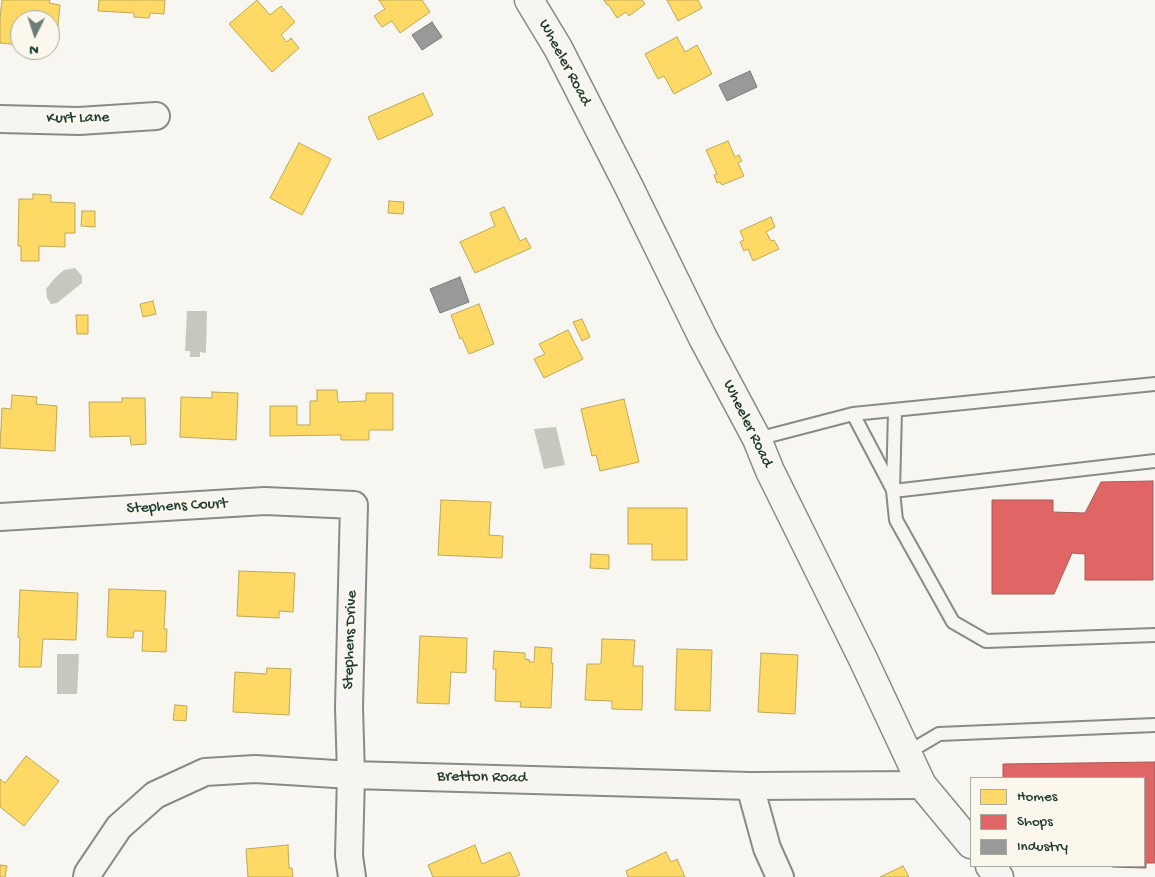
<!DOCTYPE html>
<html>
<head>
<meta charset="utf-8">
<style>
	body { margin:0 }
	#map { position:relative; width:1155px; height:877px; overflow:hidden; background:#f8f6f0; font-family:"Gochi Hand",sans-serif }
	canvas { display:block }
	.legend { position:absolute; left:970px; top:777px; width:175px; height:90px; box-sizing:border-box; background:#fbf7ec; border:1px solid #a3ada2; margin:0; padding:6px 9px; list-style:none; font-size:15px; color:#1f3d34 }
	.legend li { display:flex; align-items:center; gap:10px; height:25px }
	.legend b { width:25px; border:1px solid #a3ada2 }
	.north { position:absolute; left:10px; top:10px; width:50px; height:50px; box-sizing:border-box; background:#fbf7ec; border:1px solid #a3ada2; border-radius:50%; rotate:184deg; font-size:14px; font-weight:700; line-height:20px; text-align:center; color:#1f3d34 }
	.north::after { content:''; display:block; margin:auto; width:18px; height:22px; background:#6b7e76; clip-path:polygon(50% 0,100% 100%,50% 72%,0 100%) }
</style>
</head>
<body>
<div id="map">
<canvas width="1155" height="877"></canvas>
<ul class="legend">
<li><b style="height:14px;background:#ffd966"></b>Homes</li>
<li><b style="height:14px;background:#e06666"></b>Shops</li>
<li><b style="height:14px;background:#999"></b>Industry</li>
</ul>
<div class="north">N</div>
</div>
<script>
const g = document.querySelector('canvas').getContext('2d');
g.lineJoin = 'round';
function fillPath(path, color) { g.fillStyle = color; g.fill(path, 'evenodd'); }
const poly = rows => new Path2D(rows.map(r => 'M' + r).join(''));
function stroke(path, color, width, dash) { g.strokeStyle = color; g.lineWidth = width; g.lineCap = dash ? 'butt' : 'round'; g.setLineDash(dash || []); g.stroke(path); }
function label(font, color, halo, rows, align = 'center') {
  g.font = font + ' "Gochi Hand",sans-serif'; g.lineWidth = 5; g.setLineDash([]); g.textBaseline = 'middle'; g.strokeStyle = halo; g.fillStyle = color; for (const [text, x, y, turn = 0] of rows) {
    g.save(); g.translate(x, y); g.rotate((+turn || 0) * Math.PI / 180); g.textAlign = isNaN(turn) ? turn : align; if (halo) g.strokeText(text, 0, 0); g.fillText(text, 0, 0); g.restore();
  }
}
fillPath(poly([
	[75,268,82,276,82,283,57,303,51,304,47,298,46,289,54,279,64,270],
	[187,311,207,311,206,353,200,352,200,357,190,357,190,351,185,351],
	[556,427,565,465,544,469,534,429],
	[57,654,79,654,77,694,57,694]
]), '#c4c8bf');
const homes = poly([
	[2,0,50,0,49,3,60,5,56,48,50,48,50,20,20,20,20,45,0,43,0,18,2,0],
	[99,0,165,0,164,14,150,13,149,18,134,17,134,13,98,11,99,0],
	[257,0,270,15,281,6,295,22,281,35,287,42,291,38,299,48,272,72,229,24,257,0],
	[379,0,422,0,430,12,400,33,392,21,382,27,374,16,385,9,379,0],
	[604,0,642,0,645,4,629,16,626,12,617,18,608,4,607,5,604,0],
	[667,0,698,0,702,8,678,21,667,0],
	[677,37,685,52,697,45,712,74,674,94,664,76,658,79,645,54,677,37],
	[423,93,433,115,378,140,368,117,423,93],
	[728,141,735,157,739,155,742,161,738,163,744,176,722,185,720,182,717,183,714,175,717,174,706,150,728,141],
	[299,143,331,159,302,215,270,198,299,143],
	[33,194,51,195,51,202,75,203,75,233,65,233,65,247,39,246,39,261,21,261,21,246,18,246,19,199,33,199,33,194],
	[389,201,404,202,403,214,388,213,389,201],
	[504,207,520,241,526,238,531,248,475,273,460,242,495,226,490,213,504,207],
	[82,211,95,211,95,227,81,226,82,211],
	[771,217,775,227,766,232,771,241,774,240,779,249,753,261,748,249,744,251,740,242,744,240,740,231,771,217],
	[153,301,156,314,143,317,140,304,153,301],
	[479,304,494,344,469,354,462,338,460,339,451,315,479,304],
	[76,315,88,315,88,334,77,334,76,315],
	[582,319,590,337,582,341,573,322,582,319],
	[568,330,583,359,544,378,534,359,545,354,539,344,568,330],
	[317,390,337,390,338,402,366,401,366,393,393,393,393,430,369,430,369,440,341,440,341,435,270,436,270,406,297,406,297,425,310,425,310,401,317,401,317,390],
	[212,392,238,393,236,440,180,437,181,397,212,398,212,392],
	[12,395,37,397,36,404,57,406,55,451,0,448,2,408,11,409,12,395],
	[122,398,145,398,146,444,131,445,130,436,90,437,89,402,122,402,122,398],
	[624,399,639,462,600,471,596,455,592,456,581,409,624,399],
	[441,500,491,502,489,535,503,536,502,558,438,555,441,500],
	[628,508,687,508,687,560,652,560,652,544,628,544,628,508],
	[591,554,609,555,609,569,590,568,591,554],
	[239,571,295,573,293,612,279,611,279,618,237,616,239,571],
	[109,589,166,591,164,629,167,629,166,652,142,651,143,631,134,631,133,638,107,637,109,589],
	[20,590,78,593,76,640,43,639,41,667,19,667,20,638,18,637,20,590],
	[420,636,467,638,466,673,451,672,449,704,417,703,420,636],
	[602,639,635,640,633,666,643,666,642,710,612,709,612,701,585,700,587,664,601,664,602,639],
	[535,647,552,648,551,663,553,663,551,708,520,707,521,702,495,701,496,669,493,669,494,651,525,653,525,659,530,660,529,662,534,662,535,647],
	[677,649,712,650,710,711,675,710,677,649],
	[761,653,798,655,795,714,758,712,761,653],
	[267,668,291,669,289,715,233,712,235,672,266,674,267,668],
	[175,705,187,706,186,721,173,720,175,705],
	[26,756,59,781,24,826,0,807,0,779,5,783,26,756],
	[288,845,289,868,292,868,293,877,248,877,246,849,288,845],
	[475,845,482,864,510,852,520,875,515,877,433,877,428,865,475,845],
	[666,852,671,862,677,859,685,877,628,877,626,871,666,852],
	[0,865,7,866,5,877,0,877,0,865],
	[903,866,909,877,880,877,903,866]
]);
fillPath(homes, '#ffd966');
stroke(homes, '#bcaa57', 1);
const shops = poly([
	[1153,481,1153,580,1085,580,1085,554,1072,553,1054,594,992,594,992,500,1053,500,1053,512,1085,513,1101,482,1153,481],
	[1155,762,1155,863,1146,863,1146,868,1112,867,1112,866,1144,866,1144,778,1003,778,1003,764,1155,762]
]);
fillPath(shops, '#e06666');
stroke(shops, '#a65a57', 1);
const industry = poly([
	[432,22,442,37,422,50,412,35,432,22],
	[750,71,757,87,727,101,719,85,750,71],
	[460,277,469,302,440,313,430,289,460,277]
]);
fillPath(industry, '#999');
stroke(industry, '#747d7b', 1);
const lane = poly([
	[895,411,893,491,896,520,953,622,986,641,1155,635],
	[853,414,893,490],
	[757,439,853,414,1155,384],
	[893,491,1155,461],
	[907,753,939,734,1155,725]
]);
const street = poly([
	[0,119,79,121,156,116],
	[0,517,265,501,354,505,349,707,351,775,349,856,352,877],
	[750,786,767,848,780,877],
	[87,877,88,873,119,827,155,795,205,772,255,769,351,775,750,786,922,785]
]);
const secondary = poly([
	[529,0,558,48,629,187,703,338,757,439,770,471,863,659,922,785,971,844],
	[990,866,999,877]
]);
stroke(lane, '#868b86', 16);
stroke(street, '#868b86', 30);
stroke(secondary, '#868b86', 31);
stroke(lane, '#f6f5f1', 12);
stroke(street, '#f6f5f1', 26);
stroke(secondary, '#f6f5f1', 28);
label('16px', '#1f3d34', '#fbf7ec', [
	["Wheeler Road",564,63,62],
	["Kurt Lane",78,119,-1],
	["Wheeler Road",747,424,64],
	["Stephens Court",177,507,-3],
	["Stephens Drive",351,640,-88],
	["Bretton Road",482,778,1]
]);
</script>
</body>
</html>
